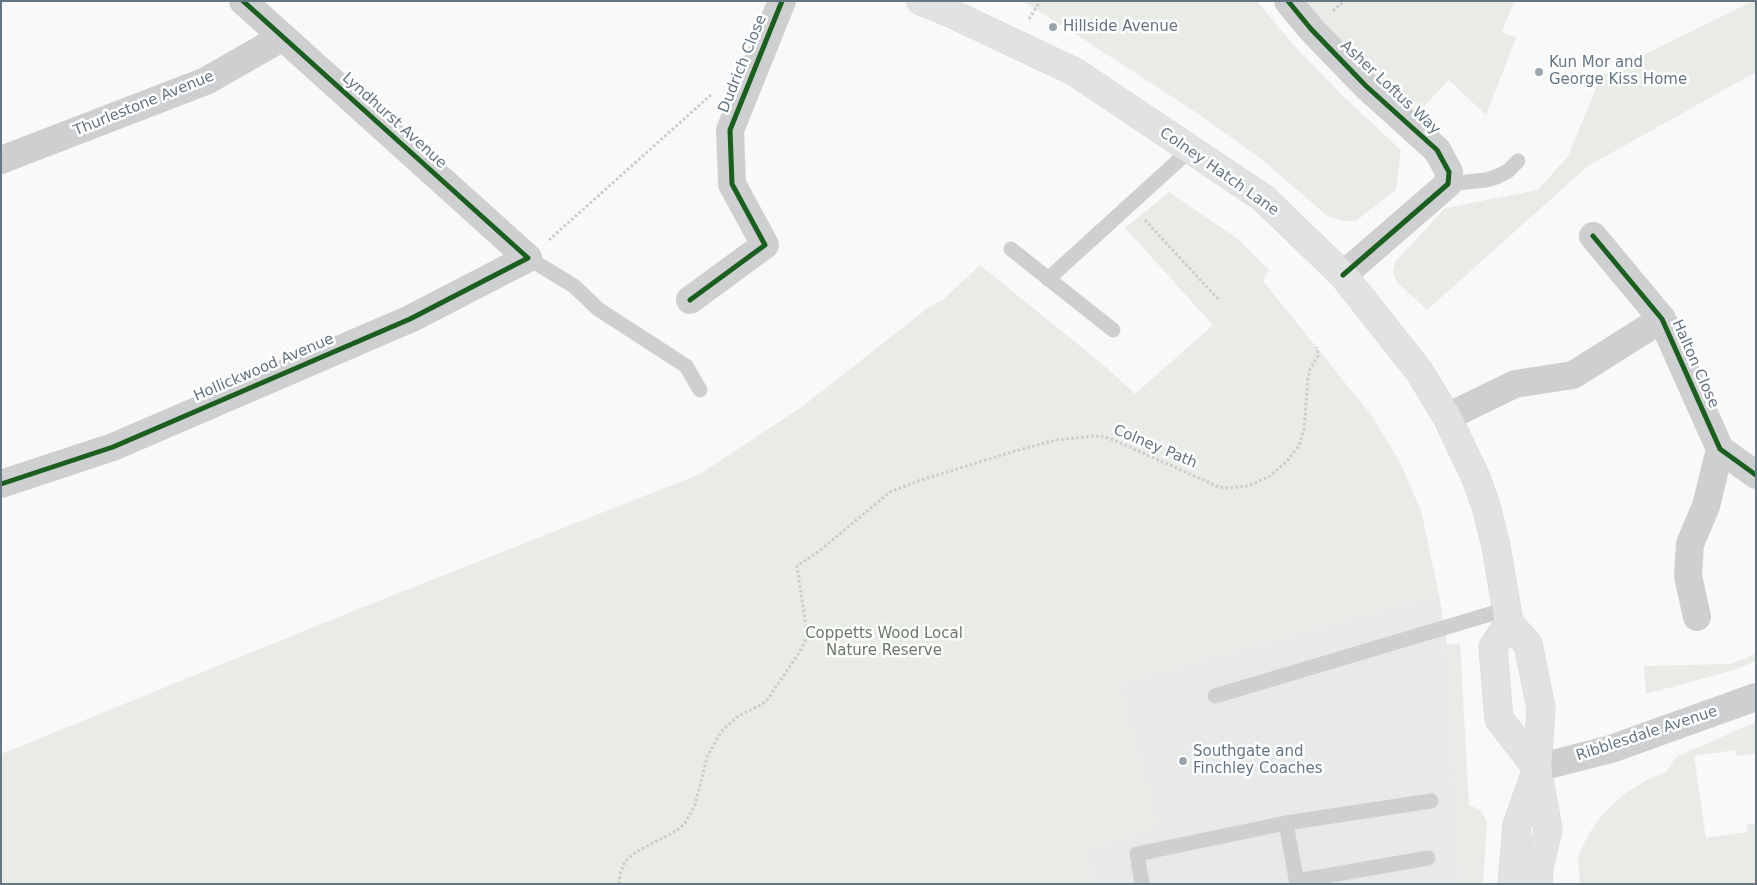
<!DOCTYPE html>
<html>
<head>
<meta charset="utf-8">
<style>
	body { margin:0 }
	#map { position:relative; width:1757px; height:885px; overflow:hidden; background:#f9f9f9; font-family:"DejaVu Sans",sans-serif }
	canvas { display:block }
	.frame { position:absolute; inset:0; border:2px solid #657683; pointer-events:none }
</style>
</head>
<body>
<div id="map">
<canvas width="1757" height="885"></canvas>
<div class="frame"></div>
</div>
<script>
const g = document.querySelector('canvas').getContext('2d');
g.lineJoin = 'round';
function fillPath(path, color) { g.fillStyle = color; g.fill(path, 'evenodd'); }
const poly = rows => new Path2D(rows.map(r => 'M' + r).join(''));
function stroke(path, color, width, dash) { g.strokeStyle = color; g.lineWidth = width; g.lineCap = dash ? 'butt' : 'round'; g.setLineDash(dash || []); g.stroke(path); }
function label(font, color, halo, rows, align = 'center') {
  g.font = font + ' "DejaVu Sans",sans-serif'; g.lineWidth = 5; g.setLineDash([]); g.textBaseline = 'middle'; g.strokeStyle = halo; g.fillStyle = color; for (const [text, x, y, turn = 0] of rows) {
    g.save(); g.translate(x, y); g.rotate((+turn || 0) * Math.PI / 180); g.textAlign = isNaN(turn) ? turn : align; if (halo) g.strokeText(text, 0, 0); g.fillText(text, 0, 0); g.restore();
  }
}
fillPath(poly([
	[1439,594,1447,644,1460,884,1095,884,1084,851,1158,826,1121,684]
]), '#e8e9e9');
fillPath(poly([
	[1022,1,1257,1,1295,47,1345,98,1401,150,1396,190,1356,221,1341,221,1326,215,1265,162,1203,117,1074,33],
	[1303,1,1514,1,1502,32,1516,38,1486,115,1449,80,1416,115,1323,26],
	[1753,1,1756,1,1756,72,1588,166,1427,310,1397,282,1393,272,1395,262,1445,208,1538,190,1568,156,1601,76],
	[1169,192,1238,239,1269,270,1263,281,1372,416,1400,462,1421,511,1439,594,1122,684,1159,826,1084,851,1095,884,1,884,1,754,358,609,700,474,803,406,929,307,945,298,980,265,1107,368,1135,394,1213,325,1125,228],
	[1460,643,1469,805,1480,810,1487,821,1483,884,1460,884,1447,644],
	[1756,654,1756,661,1731,671,1646,694,1644,666,1730,664],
	[1756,722,1756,753,1737,756,1735,750,1694,756,1706,838,1747,832,1747,825,1756,823,1756,884,1580,884,1578,857,1587,837,1599,819,1613,804,1627,792,1647,780,1666,772,1676,757]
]), '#e8ebe6');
const secondary = poly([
	[921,1,946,11,1075,72,1263,198,1343,275,1419,371,1447,417,1476,478,1486,506,1496,546,1509,623,1528,644,1541,708,1537,768,1548,829,1539,867,1538,884],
	[1509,623,1493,647,1499,719,1537,768],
	[1512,884,1517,825,1537,769]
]);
stroke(secondary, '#d5d6d7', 29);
stroke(poly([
	[1333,11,1344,1],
	[1029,19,1040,1],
	[1145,220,1218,299],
	[549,240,712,94],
	[619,884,620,874,625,861,636,852,676,831,685,823,695,805,707,757,721,732,738,716,759,706,767,700,799,653,805,641,806,627,797,566,818,552,890,492,918,481,1015,451,1056,440,1094,436,1105,437,1116,441,1219,487,1227,488,1248,486,1270,476,1288,460,1299,445,1304,429,1308,378,1310,369,1318,356,1317,347]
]), '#cbcccd', 3, [2.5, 2.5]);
stroke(poly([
	[1448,184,1486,180,1496,177,1508,171,1518,161],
	[1011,249,1113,330],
	[528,258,574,286,598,309,686,366,700,390],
	[1048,279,1190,150],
	[1215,696,1507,609],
	[1286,823,1431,801],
	[1297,881,1428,858],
	[1142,884,1137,854,1286,823,1297,884]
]), '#cecfd0', 15);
stroke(poly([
	[1288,1,1311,29,1366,86,1437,150,1449,172,1448,184,1343,275],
	[1,160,206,81,283,37],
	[1593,236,1662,319,1720,449,1756,475],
	[690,300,765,245,732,184,730,130,782,1],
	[1447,417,1515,384,1573,375,1662,319],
	[1,484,113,447,410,319,528,258,243,1],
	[1697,617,1688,576,1690,544,1706,506,1720,449],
	[1537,768,1611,749,1756,697]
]), '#cecfd0', 28);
stroke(secondary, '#e1e2e2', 28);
stroke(poly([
	[1288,1,1311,29,1366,86,1437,150,1449,172,1448,184,1343,275],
	[1593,236,1662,319,1720,449,1756,475],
	[690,300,765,245,732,184,730,130,782,1],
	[1,484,113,447,410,319,528,258,243,1]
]), '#1b5e20', 5);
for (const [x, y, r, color] of [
	[1053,27,5,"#99a4ac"],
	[1539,72,5,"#99a4ac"],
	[1183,761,5,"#99a4ac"]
]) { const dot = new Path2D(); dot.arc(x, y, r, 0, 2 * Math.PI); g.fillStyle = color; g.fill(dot); stroke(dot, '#fff', 2); }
label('15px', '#657683', '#fff', [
	["Hillside Avenue",1063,27],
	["Kun Mor and",1549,63],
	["George Kiss Home",1549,80],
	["Southgate and",1193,752],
	["Finchley Coaches",1193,769]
], 'left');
label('15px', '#657683', '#fff', [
	["Dudrich Close",743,64,-68],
	["Asher Loftus Way",1390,88,43],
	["Thurlestone Avenue",144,104,-22],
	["Lyndhurst Avenue",394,121,42],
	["Colney Hatch Lane",1219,172,35],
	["Halton Close",1695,364,66],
	["Hollickwood Avenue",264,368,-23],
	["Colney Path",1155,447,23],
	["Ribblesdale Avenue",1647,734,-18]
]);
label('15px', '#687a64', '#fff', [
	["Coppetts Wood Local",884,634],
	["Nature Reserve",884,651]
]);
</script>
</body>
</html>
